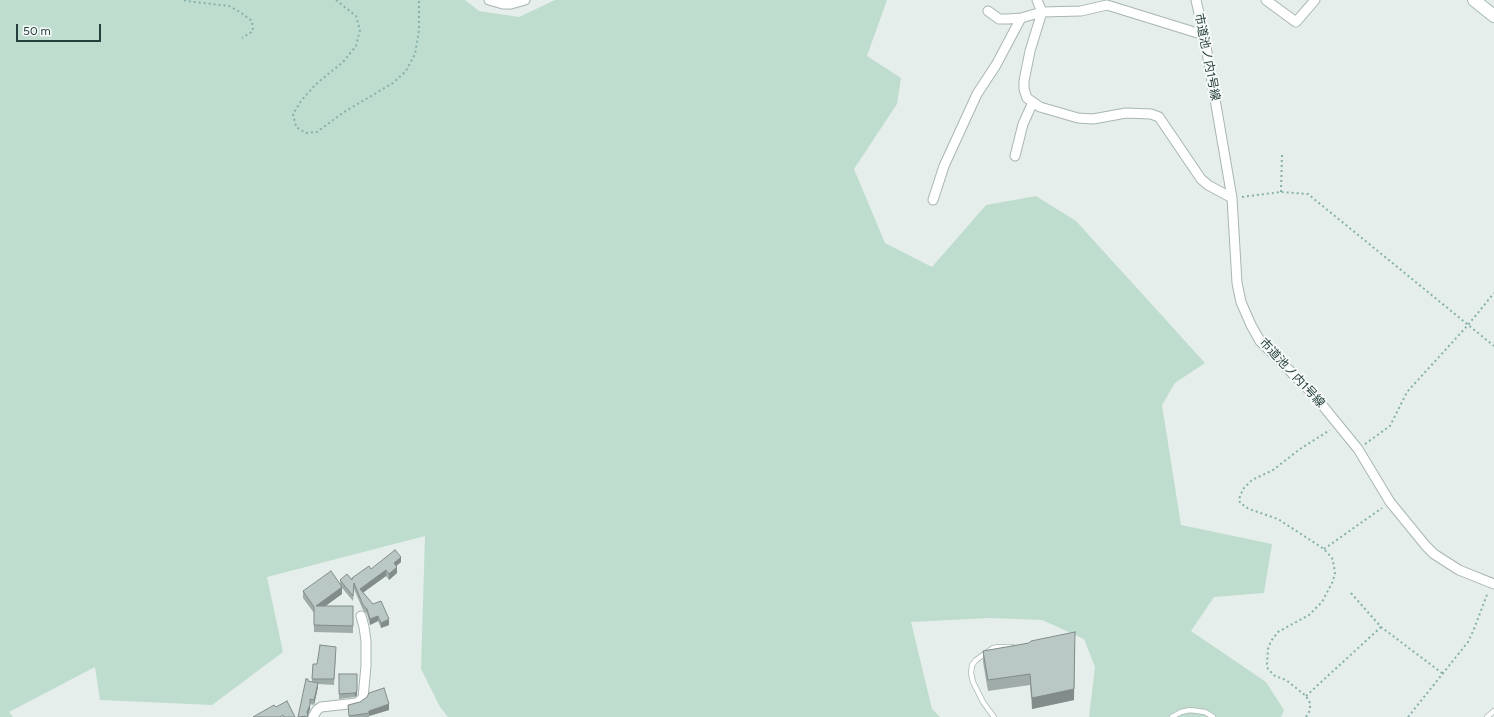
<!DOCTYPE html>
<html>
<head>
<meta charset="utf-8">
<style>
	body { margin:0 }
	#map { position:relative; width:1494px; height:717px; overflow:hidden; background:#e5eeeb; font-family:Figtree,sans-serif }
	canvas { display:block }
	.scale { position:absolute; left:16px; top:24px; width:85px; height:18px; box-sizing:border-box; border:2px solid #253f3d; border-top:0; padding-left:5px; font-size:12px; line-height:14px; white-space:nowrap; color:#253f3d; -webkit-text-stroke:3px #f6faf9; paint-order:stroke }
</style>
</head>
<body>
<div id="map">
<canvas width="1494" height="717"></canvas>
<div class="scale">50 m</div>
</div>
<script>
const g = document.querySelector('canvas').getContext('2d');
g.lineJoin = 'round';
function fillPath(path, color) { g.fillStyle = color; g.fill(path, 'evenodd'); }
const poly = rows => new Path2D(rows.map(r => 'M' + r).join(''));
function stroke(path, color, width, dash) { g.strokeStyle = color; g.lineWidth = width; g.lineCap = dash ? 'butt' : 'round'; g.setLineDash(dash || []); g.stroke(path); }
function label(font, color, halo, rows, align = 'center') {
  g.font = font + ' Figtree,"Noto Sans JP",sans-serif'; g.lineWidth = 4; g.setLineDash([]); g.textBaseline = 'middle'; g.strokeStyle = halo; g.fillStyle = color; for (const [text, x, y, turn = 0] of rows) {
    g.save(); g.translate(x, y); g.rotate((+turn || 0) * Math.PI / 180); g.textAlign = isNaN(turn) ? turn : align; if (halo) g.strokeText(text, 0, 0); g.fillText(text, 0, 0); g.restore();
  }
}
fillPath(poly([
	[0,0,465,0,479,11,519,17,555,0,887,0,867,56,901,78,897,104,854,169,885,243,932,267,986,205,1036,196,1076,221,1205,363,1175,383,1162,405,1181,525,1272,544,1264,593,1214,597,1191,631,1266,682,1284,710,1281,717,1089,717,1095,667,1084,639,1042,620,990,618,911,622,932,709,940,717,448,717,440,707,421,669,425,536,267,577,283,652,212,705,100,700,95,667,9,712,13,717,0,717]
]), '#bfddce');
const lane = poly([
	[994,717,983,702,973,682,971,673,972,665,976,660,993,648,999,647,1012,647],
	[1172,717,1181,712,1190,710,1205,712,1213,717],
	[1487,717,1494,711]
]);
const street = poly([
	[489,0,503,4,511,4,525,0],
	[1037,0,1042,12,1030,51,1024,81,1024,89,1027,98,1040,107,1078,118,1093,119,1126,113,1151,114,1159,117,1201,179,1208,185,1232,198],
	[1196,0,1204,35,1232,198,1237,283,1241,302,1251,325,1260,341,1314,395,1358,449,1390,502,1426,546,1434,554,1459,570,1494,584],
	[1266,0,1296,22,1315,0],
	[988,11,999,19,1008,19,1021,18,1042,12,1081,11,1107,5,1204,35],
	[1015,156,1023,124,1033,102],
	[933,200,944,166,977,94,996,65,1021,18],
	[313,717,317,710,321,707,357,703,363,698,366,666,366,641,364,627,361,616]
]);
const secondary = poly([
	[1474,0,1494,16]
]);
stroke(lane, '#a8b6b3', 6);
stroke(street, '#a8b6b3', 11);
stroke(secondary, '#a4b9b6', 14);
stroke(poly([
	[184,0,186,1,229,6,240,12,252,21,253,31,242,38],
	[336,0,356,16,360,30,356,46,343,62,316,84,301,101,293,114,296,127,306,133,317,132,344,112,393,83,406,71,415,54,419,30,419,0],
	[1281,192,1282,154],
	[1242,197,1281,192,1308,194,1494,346],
	[1365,444,1390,426,1407,392,1468,325,1494,293],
	[1324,549,1382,508],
	[1351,593,1381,627,1442,673],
	[1306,696,1381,627],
	[1306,717,1310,710,1310,703,1306,696,1286,680,1275,676,1268,669,1267,664,1268,649,1271,641,1278,632,1309,615,1322,602,1332,583,1335,574,1334,566,1332,558,1324,549,1278,519,1249,509,1240,503,1239,499,1243,489,1252,480,1273,470,1300,449,1330,430],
	[1408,717,1468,642,1474,629,1488,592]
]), '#87b0ab', 2, [2, 3]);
stroke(lane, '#fff', 4.5);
stroke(street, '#fff', 9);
stroke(secondary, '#fff', 12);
fillPath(poly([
	[401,562,396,566,397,573,389,580,386,576,363,592,389,625,381,628,378,621,370,625,367,614,363,610,354,589,353,601,342,588,342,594,325,606,353,606,353,633,314,632,314,613,303,598,303,591,340,584,340,580,352,579,371,569],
	[1029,643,1074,700,1032,709,1030,685,988,691,983,662,983,651],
	[336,652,334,685,318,684,318,687,314,705,310,704,310,709,308,715,308,717,298,717,308,681,312,682,313,664,317,664],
	[339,674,357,695,355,697,339,699],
	[348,705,389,710,369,716,369,717,349,717]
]), '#a0aca9');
fillPath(poly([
	[401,557,401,562,394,568,394,563],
	[397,567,397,573,389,580,389,574],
	[386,570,386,576,360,595,360,589],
	[342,587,342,594,316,613,316,606],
	[378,616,378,621,370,625,370,619],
	[389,619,389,625,381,628,381,623],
	[1075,643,1074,700,1032,709,1032,698],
	[357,674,357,695,355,697,355,693],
	[318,683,318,687,314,705,314,700],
	[389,704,389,710,369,716,369,711],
	[310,705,310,709,307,717,307,712]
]), '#828c8a');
const building = poly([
	[395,550,401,557,394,563,397,567,389,574,386,570,360,589,373,604,381,601,389,619,381,623,378,616,370,619,367,609,363,605,354,583,353,596,340,580,347,574,352,580,352,578,369,566,371,569,395,550],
	[331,571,342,587,316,606,353,606,353,626,314,625,314,607,303,591,331,571],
	[1075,632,1074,689,1032,698,1030,674,988,680,983,651,1029,643,1031,641,1075,632],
	[320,645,336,647,334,679,312,679,313,664,317,664,320,645],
	[339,674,357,674,357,691,355,693,339,694,339,674],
	[306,679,308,679,308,681,318,683,314,700,310,699,310,705,307,712,308,716,298,717,306,679],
	[384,688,389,704,369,711,369,713,349,716,348,705,360,702,367,697,369,693,384,688],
	[287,701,295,717,283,717,283,715,280,717,253,717,274,705,276,707,287,701]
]);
fillPath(building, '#bac8c5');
stroke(building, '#828c8a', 1);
label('12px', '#253f3d', '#f6faf9', [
	["市道池ノ内1号線",1207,57,79],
	["市道池ノ内1号線",1292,373,47]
]);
</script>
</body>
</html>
